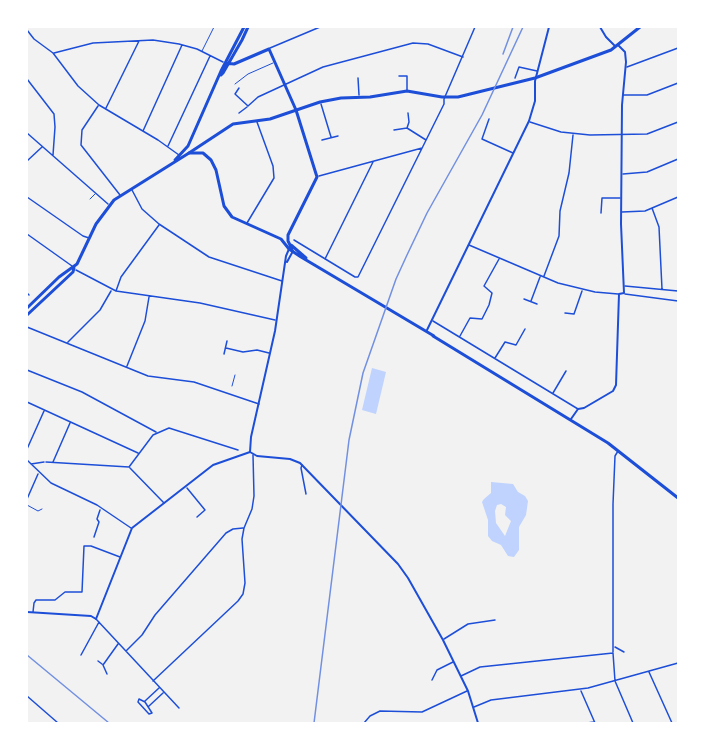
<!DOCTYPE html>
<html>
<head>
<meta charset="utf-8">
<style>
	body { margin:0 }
	#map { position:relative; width:705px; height:750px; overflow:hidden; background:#f2f2f2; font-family:Manrope,sans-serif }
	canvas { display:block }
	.frame { position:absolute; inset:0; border:28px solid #fff; pointer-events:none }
</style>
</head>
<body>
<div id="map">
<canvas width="705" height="750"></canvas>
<div class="frame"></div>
</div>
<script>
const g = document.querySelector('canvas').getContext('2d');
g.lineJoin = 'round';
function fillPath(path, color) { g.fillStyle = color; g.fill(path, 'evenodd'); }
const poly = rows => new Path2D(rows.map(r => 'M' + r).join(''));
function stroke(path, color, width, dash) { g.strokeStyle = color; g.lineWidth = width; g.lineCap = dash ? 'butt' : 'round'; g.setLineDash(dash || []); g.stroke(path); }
fillPath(poly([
	[372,368,386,372,376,414,362,410],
	[491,482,513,484,518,492,525,496,528,501,526,515,519,527,519,550,514,557,508,556,501,545,492,541,488,536,488,520,482,502,484,499,491,493],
	[501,504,506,507,505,515,511,521,505,536,496,523,495,511,497,505]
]), '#bfd3fe');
stroke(poly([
	[202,51,214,27],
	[235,84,248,74,273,63],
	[90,199,95,194],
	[232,386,235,375],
	[27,505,38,511,42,509]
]), '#1d4ed8', 1);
stroke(poly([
	[239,113,247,107],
	[94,537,99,522,97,519,100,510],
	[444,639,468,624,495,620],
	[615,647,624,652]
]), '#1d4ed8', 1.5);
stroke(poly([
	[27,30,34,39,53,53,78,86,99,105,158,140,179,155],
	[270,48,320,27],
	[54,53,93,43,153,40,179,44,197,49,223,62],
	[627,67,678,48],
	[399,76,407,76,407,90],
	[358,78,359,95],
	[515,78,519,67,537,71],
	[27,79,54,114,55,127,53,155],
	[239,88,235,94,248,106,258,97,323,67,413,43,428,44,463,57],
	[623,95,647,95,678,83],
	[321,104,331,137],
	[98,106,82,130,81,145,120,195],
	[106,108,139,41],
	[489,119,482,139,513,153],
	[530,122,561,132,590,135,647,134,678,122],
	[407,128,409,122,408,113],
	[394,130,407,128,426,140],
	[143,131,182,45],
	[27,133,108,204],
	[322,140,338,136],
	[168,146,210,56],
	[27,161,42,147],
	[623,174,647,172,678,159],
	[319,176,422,148],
	[132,190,142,209,159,224,209,257,282,281],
	[27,197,83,236,89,238],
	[652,208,659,227,662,289],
	[622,212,645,211,678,197],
	[601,213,602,198,620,198],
	[247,223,274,178,273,166,257,122],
	[27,234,72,266],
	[294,240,355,277,358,277,444,104,444,99,475,27],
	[469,245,558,283,595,292,618,294],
	[325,259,373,162],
	[76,270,116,291,200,303,275,320],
	[544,276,559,236,560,211,569,173,573,135],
	[625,286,678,291],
	[116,291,121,277,159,225],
	[27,293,29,295],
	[625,294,678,301],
	[524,299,537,304],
	[531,301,540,277],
	[565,313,574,314,582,291],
	[433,321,578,409],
	[27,327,148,376,194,382,259,404],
	[460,336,470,318,482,319,489,305,492,293,484,286,499,259],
	[68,342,100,310,111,291],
	[226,348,243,352,257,350,269,353],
	[224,354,227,341],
	[495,358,505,342,516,345,525,329],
	[127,366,145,321,149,297],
	[27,370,82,392,156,432],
	[553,393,566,371],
	[27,402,138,453],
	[27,449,44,411],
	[27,460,51,483,97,505,131,528],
	[46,462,129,467,153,435,169,428,238,450],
	[53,462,70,423],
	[31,464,44,462],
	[302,465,301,468,306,494],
	[130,468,164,503],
	[187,488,205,510,197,517],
	[27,499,38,474],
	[33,612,34,603,36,600,55,600,65,592,82,592,84,546,91,546,120,557],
	[96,619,179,708],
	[126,651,142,635,155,615,226,533,233,529,243,528],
	[613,652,613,504,615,456,618,451],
	[81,655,99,622],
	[98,661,102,664],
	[649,672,672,723],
	[107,674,103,665,118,644],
	[461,676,480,667,613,653,615,681,633,723],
	[432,680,437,670,453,662],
	[153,681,238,601,243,594,245,583,242,539,244,528,252,509,254,496,253,455],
	[581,691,595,723],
	[27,696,58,723],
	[139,699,145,702,152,713,149,714,138,702,139,699],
	[145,701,159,688],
	[149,706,163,693],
	[474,707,491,700,588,688,678,663],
	[364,723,370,716,380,711,422,712,467,691],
	[587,723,594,722]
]), '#1d4ed8', 1.5);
stroke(poly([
	[600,27,606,37,615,46],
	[427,330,529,121,535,101,535,81,549,27],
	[571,419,578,409,584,408,613,391,616,385,619,294,624,293,621,224,622,105,626,62,625,52,618,45],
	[27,612,91,616,96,619,132,528,213,465,250,452]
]), '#1d4ed8', 2);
stroke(poly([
	[289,249,286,256,275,331,251,437,250,452,257,456,290,459,300,463,398,564,408,578,443,640,468,691,478,723],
	[287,262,293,251]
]), '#1d4ed8', 2);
stroke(poly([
	[189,153,233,124,270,119,320,102,341,98,370,97,407,91,442,97,458,97,535,78,611,50,640,27]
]), '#1d4ed8', 3);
stroke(poly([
	[225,63,234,64,269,49,296,110,317,177,288,235,288,241,292,249],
	[221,75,223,73,242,40,248,27],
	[189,153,203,153,211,160,216,170,224,206,232,217,281,239,289,249,301,257,434,336],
	[175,160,188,146,221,71,244,27],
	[291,245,306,258],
	[27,308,59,277,77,264,96,224,114,200,189,153],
	[27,315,73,272,74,268],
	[433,336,608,443,678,498]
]), '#1d4ed8', 3);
stroke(poly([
	[503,54,513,27],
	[27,655,109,723],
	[314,723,349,440,363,373,396,279,407,255,427,213,482,115,523,27]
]), '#7290e2', 1.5);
</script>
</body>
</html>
